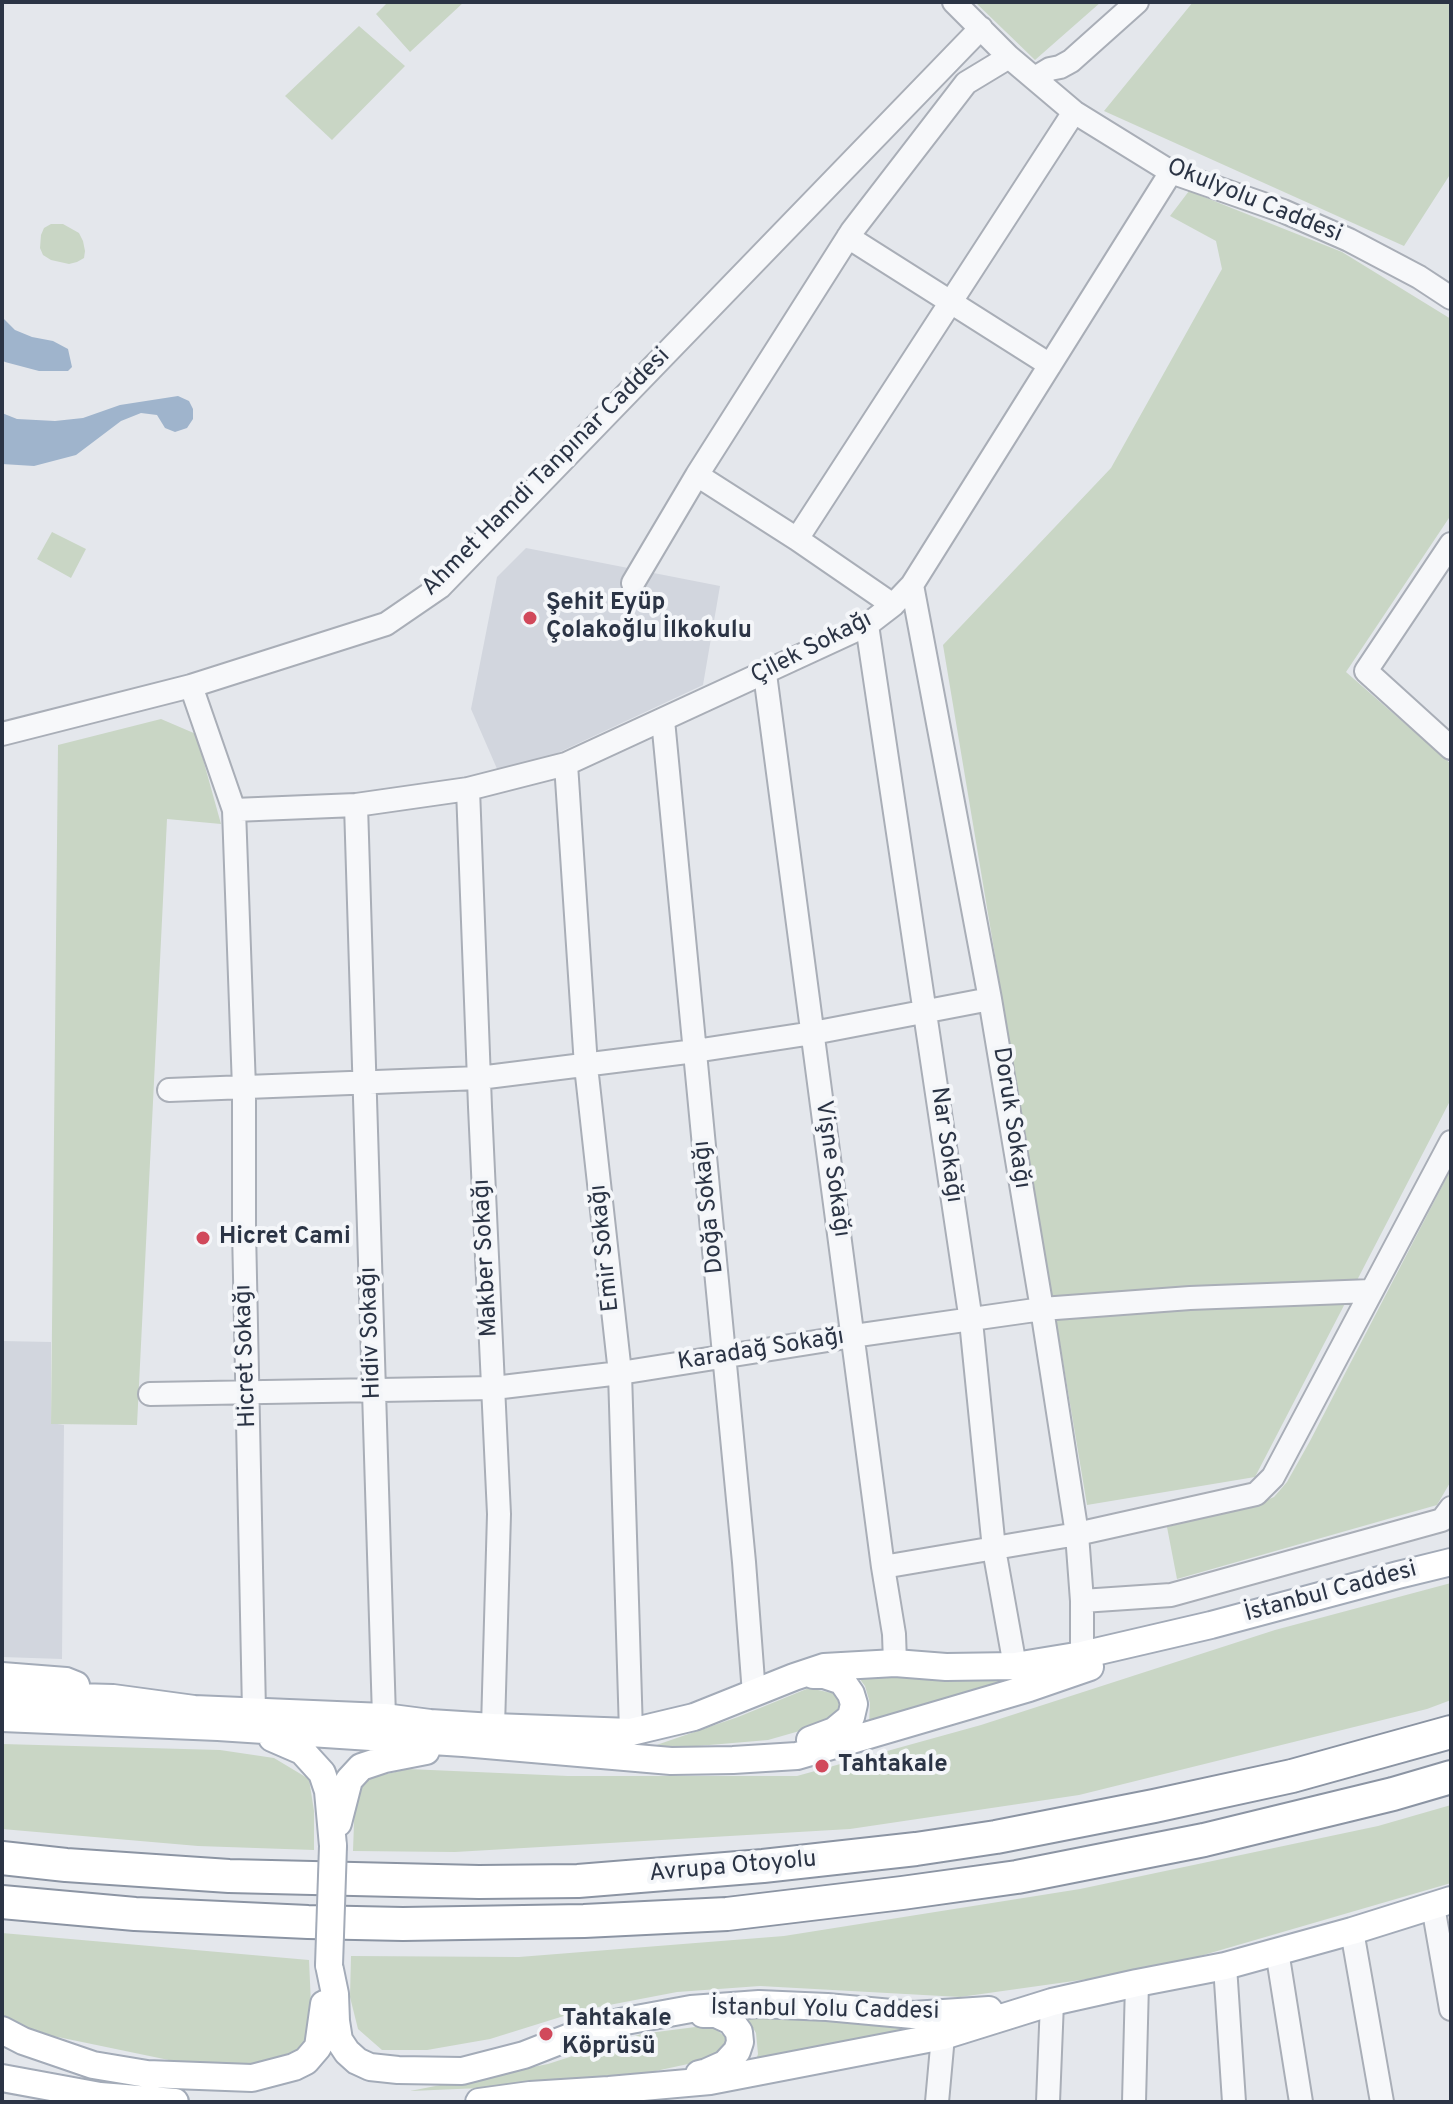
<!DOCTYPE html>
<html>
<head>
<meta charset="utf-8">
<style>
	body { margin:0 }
	#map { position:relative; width:1453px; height:2104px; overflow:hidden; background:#e4e7ec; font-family:Overpass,sans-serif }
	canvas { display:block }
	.frame { position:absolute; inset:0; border:4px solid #2b3445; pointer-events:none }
</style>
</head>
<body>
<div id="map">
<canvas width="1453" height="2104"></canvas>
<div class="frame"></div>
</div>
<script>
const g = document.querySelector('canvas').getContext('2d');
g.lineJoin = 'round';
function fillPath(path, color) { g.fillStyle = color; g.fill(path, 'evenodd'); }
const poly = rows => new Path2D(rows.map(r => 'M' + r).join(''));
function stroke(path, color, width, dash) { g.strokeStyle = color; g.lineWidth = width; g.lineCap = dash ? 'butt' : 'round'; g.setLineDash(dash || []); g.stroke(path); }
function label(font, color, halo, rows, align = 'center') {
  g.font = font + ' Overpass,sans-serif'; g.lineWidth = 8; g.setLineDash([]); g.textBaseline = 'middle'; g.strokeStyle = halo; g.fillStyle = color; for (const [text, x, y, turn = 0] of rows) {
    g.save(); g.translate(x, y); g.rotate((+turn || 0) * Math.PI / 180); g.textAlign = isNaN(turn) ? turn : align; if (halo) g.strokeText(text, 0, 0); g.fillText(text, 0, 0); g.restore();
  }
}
fillPath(poly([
	[526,548,720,586,703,685,547,758,498,771,471,709,497,577],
	[2,1341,51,1342,51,1423,64,1425,62,1659,2,1657]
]), '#d2d6de');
fillPath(poly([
	[388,2,464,2,410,52,376,14],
	[975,2,1101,2,1035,60],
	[1193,2,1451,2,1451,173,1404,246,1104,111],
	[359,26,405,66,332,140,285,96],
	[1189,191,1342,252,1451,319,1451,515,1346,672,1451,764,1451,1099,1255,1477,1087,1505,943,645,1111,468,1222,269,1216,241,1170,216],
	[51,224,63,224,79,233,83,241,85,251,84,258,77,262,69,264,51,260,43,255,40,248,41,235,44,228],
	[52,532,86,549,71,578,37,559],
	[161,719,196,734,221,824,167,819,137,1425,51,1424,58,745],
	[1451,1169,1451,1481,1437,1505,1177,1579,1167,1527,1260,1503,1274,1497,1287,1482,1310,1441],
	[1451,1583,1451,1700,1427,1709,1079,1795,850,1829,455,1852,353,1851,355,1795,370,1778,408,1769,568,1776,797,1776,981,1725,1275,1630],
	[856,1674,1003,1681,869,1724,870,1703,865,1686],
	[809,1688,836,1694,842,1706,831,1722,768,1740,639,1751,738,1717],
	[2,1744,220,1750,274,1758,309,1779,314,1811,314,1850,198,1846,2,1829],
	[1451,1805,1451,1883,1152,1970,960,1997,760,1986,677,1992,583,2010,490,2039,427,2050,382,2050,358,2029,350,1997,351,1956,519,1957,784,1936,1080,1889,1378,1826],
	[2,1933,309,1960,312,2027,300,2049,276,2063,188,2064,29,2031,2,2019],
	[746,2016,942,2026,754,2066,758,2054,756,2033],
	[711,2025,730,2041,725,2056,600,2083,410,2091,548,2064,641,2034]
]), '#c9d6c5');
fillPath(poly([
	[2,317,15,330,32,337,53,341,68,349,72,367,68,371,39,371,5,362,2,360],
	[178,396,189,401,193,409,193,419,187,428,175,432,165,428,157,415,141,413,121,421,76,455,34,466,2,464,2,413,17,419,55,421,83,418,120,405]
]), '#9fb4cc');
const minor = poly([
	[954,2,1009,57,1074,112,1171,172,1283,211,1349,240,1419,277,1451,298],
	[1035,78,1050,69,1060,67,1071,61,1137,2],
	[848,237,1050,365],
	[697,475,797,539,893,605],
	[797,539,1074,112],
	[1451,544,1366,671,1451,748],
	[633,583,697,475,852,231,966,83,1009,57],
	[912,585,990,999,1042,1309,1077,1534,1082,1601,1082,1655],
	[867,625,971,1321,994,1549,1015,1666],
	[765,674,883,1567,894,1634,895,1663],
	[191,686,234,810,244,1088,244,1229,254,1711],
	[663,720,744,1562,754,1694],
	[2,734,191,686,386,624,440,587,981,28],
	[566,764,586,1066,620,1373,631,1732],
	[468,789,480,1107,499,1514,493,1727],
	[356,805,384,1717],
	[234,810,356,805,468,789,566,764,867,625,893,605,912,585,1171,172],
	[169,1090,479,1078,695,1051,813,1033,990,999],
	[150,1394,494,1388,620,1373,853,1336,1042,1309,1190,1298,1371,1291],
	[883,1567,1077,1534,1256,1494,1273,1477,1451,1142],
	[1082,1601,1171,1595,1442,1520,1451,1508],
	[1433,1906,1451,2009],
	[1352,1931,1382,2102],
	[1277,1951,1301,2102],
	[1225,1966,1234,2102],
	[937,2102,943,2036],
	[1048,2102,1052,2002],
	[1134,2102,1137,1983]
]);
const major = poly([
	[2,1676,66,1681,76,1685],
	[2,1695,113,1698,194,1709,384,1717,430,1723,493,1727,631,1732,694,1717,794,1677,824,1667,895,1663,946,1667,1015,1666,1082,1655,1211,1625,1398,1575,1451,1562],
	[2,1718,218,1727,463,1743,671,1761,733,1760,797,1756,1029,1688,1090,1667],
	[272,1738,302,1751,322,1773,328,1791,333,1846],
	[810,1740,834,1731,851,1717,854,1704,851,1694,842,1681,824,1675,813,1675],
	[338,1823,349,1780,361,1767,385,1759,426,1751],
	[329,1965,335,1994,336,2021,339,2040,347,2052,357,2061,370,2067,398,2070,462,2071,524,2055,575,2035,620,2022,691,2009,759,2004,827,2007,913,2015,989,2010],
	[2,2030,23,2041,93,2065,147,2074,252,2078,294,2067,306,2061,318,2047,324,2004],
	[699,2074,707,2072,725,2064,737,2051,740,2042,739,2032,731,2021,716,2014,703,2014],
	[2,2078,100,2096,175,2102],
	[479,2102,530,2095,609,2090,710,2081,943,2036,1052,2002,1137,1983,1225,1966,1352,1931,1451,1900]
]);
const highway = poly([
	[2,1858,66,1865,229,1876,479,1882,578,1881,763,1866,916,1849,996,1837,1154,1806,1292,1776,1451,1732],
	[2,1902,135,1914,308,1922,403,1924,584,1921,727,1914,902,1893,1017,1877,1204,1840,1393,1794,1451,1777]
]);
stroke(minor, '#a9aeb7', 26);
stroke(major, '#a3abb8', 30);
stroke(highway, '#8b94a3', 36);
stroke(minor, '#f7f8fa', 22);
stroke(major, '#fff', 26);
stroke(highway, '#fff', 32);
const majorBridge = poly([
	[329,1965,333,1846]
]);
stroke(majorBridge, '#a3abb8', 30, []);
stroke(majorBridge, '#fff', 26);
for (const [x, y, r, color] of [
	[530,618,8,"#d1495b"],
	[203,1238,8,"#d1495b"],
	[822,1766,8,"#d1495b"],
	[546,2034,8,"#d1495b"]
]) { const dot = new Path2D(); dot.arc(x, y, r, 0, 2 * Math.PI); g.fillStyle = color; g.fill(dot); stroke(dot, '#f4f6f9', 3); }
label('24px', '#2b3445', '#f4f6f9', [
	["Okulyolu Caddesi",1254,202,22],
	["Ahmet Hamdi Tanpınar Caddesi",547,473,-45],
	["Çilek Sokağı",812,649,-27],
	["Doruk Sokağı",1010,1118,81],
	["Nar Sokağı",945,1145,82],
	["Vişne Sokağı",831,1169,82],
	["Doğa Sokağı",710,1207,-96],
	["Emir Sokağı",606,1248,-96],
	["Makber Sokağı",487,1258,-93],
	["Hidiv Sokağı",372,1333,-92],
	["Karadağ Sokağı",761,1351,-9],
	["Hicret Sokağı",247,1356,-92],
	["İstanbul Caddesi",1331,1593,-15],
	["Avrupa Otoyolu",733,1868,-5],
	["İstanbul Yolu Caddesi",825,2011,1]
]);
label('bold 24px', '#2b3445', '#f4f6f9', [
	["Şehit Eyüp",546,604],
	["Çolakoğlu İlkokulu",546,632],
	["Hicret Cami",219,1238],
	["Tahtakale",838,1766],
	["Tahtakale",562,2020],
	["Köprüsü",562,2048]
], 'left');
</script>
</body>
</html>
